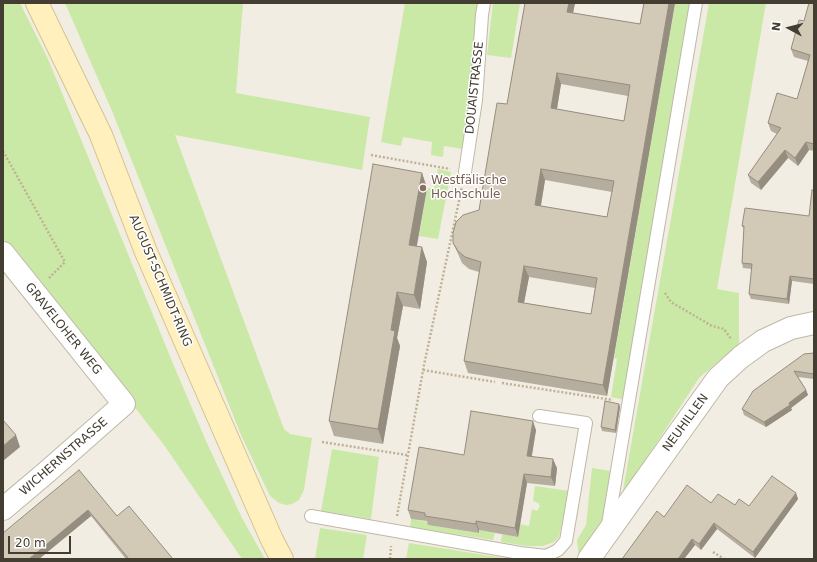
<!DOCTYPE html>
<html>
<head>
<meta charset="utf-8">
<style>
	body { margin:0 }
	#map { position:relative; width:817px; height:562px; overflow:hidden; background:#f2ede2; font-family:"DejaVu Sans",sans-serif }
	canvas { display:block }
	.frame { position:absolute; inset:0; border:4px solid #433d32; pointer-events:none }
	.north { position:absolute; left:769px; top:8px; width:40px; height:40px; -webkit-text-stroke:3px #fff; paint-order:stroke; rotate:277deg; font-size:11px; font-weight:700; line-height:16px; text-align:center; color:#433d32 }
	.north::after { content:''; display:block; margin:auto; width:14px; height:18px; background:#433d32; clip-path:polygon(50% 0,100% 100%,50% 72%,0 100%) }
	.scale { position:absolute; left:8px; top:536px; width:63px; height:18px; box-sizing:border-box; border:2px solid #433d32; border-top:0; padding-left:5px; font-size:12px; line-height:14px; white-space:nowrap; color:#433d32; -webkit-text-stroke:3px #fff; paint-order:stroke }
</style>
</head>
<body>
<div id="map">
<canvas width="817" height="562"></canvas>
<div class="frame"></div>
<div class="north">N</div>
<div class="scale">20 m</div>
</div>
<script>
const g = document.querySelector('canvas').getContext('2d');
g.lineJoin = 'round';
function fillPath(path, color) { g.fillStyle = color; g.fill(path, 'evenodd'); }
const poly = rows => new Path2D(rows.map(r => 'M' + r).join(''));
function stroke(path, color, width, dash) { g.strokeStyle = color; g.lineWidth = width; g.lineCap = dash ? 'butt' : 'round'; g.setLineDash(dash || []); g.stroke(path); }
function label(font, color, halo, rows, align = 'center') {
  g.font = font + ' "DejaVu Sans",sans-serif'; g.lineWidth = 3; g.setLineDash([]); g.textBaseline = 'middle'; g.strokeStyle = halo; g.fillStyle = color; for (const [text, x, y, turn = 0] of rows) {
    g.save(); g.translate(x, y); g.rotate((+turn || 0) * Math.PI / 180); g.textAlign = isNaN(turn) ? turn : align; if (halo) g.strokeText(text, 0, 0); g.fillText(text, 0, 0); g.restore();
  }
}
fillPath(poly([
	[3,3,20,3,48,59,174,366,206,441,242,518,265,559,242,559,164,445,3,238],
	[65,3,243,3,236,93,370,117,362,170,175,135,284,429,290,434,312,438,304,490,299,500,292,504,286,505,279,503,270,496,241,435,112,111],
	[405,3,480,3,463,149,444,146,443,157,431,155,432,142,403,137,401,146,381,142],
	[493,3,520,3,511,58,487,55],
	[675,3,692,3,625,400,611,397,617,359,614,358],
	[709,3,766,3,717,289,739,293,739,344,699,378,622,496],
	[438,169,451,172,438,239,419,236,427,188,434,188],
	[617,433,619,433,602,527,579,559,577,540,586,525,592,468,611,471],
	[332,449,379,457,371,519,321,511],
	[535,486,569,491,559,537,554,542,543,546,527,546,501,542,502,534,518,537,520,524,529,526,532,509,537,511,540,506,538,503,533,501],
	[411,519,429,522,428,525,479,533,479,530,495,533,493,540,410,527],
	[320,528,367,535,363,559,315,559],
	[409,543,510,559,406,559]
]), '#cae9a7');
const lane = poly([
	[465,172,476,100,482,15,484,3],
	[311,516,520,553,546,556,558,550,566,541,586,423,539,416],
	[608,524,696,3]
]);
const street = poly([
	[3,253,124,404,48,471,3,509],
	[589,559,718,378,741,357,763,341,791,328,814,323]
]);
const secondary = poly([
	[37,3,101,135,146,252,272,540,282,559]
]);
stroke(lane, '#c0b8a7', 14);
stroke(street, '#c0b8a7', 24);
stroke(secondary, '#d4c38e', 24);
stroke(poly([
	[3,151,65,262,49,278],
	[371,155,450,169],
	[665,293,671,302,712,326,724,329,731,339],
	[423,370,495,382],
	[502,383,613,400],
	[322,442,407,455],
	[397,516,424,365,462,187],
	[713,552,724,559],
	[390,559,391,546]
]), '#c0b195', 2.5, [2, 2]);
stroke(lane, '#fff', 12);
stroke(street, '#fff', 22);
stroke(secondary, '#fff0be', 22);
fillPath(poly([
	[525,3,575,3,573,13,640,24,644,3,675,3,607,396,468,373,464,361,479,272,469,269,462,263,458,254,453,243,479,210,507,104],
	[561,84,628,96,624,121,557,109],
	[545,180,612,192,607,217,541,206],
	[529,277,595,288,591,314,524,303],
	[814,3,814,151,809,150,798,166,788,158,761,190,751,183,748,175,777,134,771,131,768,123,797,99,808,61,794,57,791,49,804,21],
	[422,173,427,188,417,246,427,262,420,309,403,306,397,338,400,346,383,444,334,436,329,421],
	[814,190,814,284,792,281,789,304,751,299,749,294,752,269,743,268,742,263,744,229,742,226,809,216],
	[814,353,814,379,798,377,806,390,808,395,791,408,792,410,766,427,744,415,742,409],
	[619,404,620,407,616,433,602,431,601,427],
	[536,430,532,456,557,468,555,486,527,483,518,537,479,530,479,533,428,525,427,521,411,519,408,510,464,455],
	[79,470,117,516,173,559,126,559,91,516,39,559,3,559],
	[796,493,798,499,755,558,717,529,701,550,695,545,684,559,622,559,664,517,711,503,749,506]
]), '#b5ad9d');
fillPath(poly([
	[569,3,575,3,571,23,567,12],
	[669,3,675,3,607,396,603,385],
	[557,73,561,84,555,120,551,108],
	[806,142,809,150,798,166,795,158],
	[785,150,788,158,761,190,758,182],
	[541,169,545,180,539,216,535,205],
	[422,173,427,188,414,260,409,245],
	[422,247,427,262,420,309,414,295],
	[524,266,529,277,522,313,518,302],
	[790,276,792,281,789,304,787,299],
	[397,292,403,306,397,338,400,346,383,444,378,429,391,330],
	[806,390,808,395,791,408,792,410,766,427,764,422],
	[619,404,620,407,616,433,615,430],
	[533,421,536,430,530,465,527,456],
	[16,435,20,447,3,461,3,446],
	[553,459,557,468,555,486,551,477],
	[524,474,527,483,518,537,515,528],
	[796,493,798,499,755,558,753,552],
	[88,510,91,516,39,559,29,559],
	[476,521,479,530,479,533,476,524],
	[714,523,717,529,701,550,699,544],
	[692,539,695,545,684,559,678,559]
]), '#948d80');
const building = poly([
	[525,3,569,3,567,12,640,24,644,3,669,3,603,385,464,361,481,262,465,257,458,251,453,243,453,233,456,222,463,215,479,210,497,103,507,104,525,3],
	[557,73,630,85,624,121,551,108,557,73],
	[541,169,614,181,607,217,535,205,541,169],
	[524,266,597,278,591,314,518,302,524,266],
	[809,3,814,3,814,144,806,142,795,158,785,150,758,182,748,175,781,128,768,123,777,93,797,99,810,55,791,49,799,20,804,21,809,3],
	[373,164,422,173,409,245,422,247,414,295,397,292,391,330,395,331,378,429,329,421,373,164],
	[812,190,814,190,814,279,790,276,787,299,749,294,752,264,742,263,744,226,742,226,745,208,809,216,812,190],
	[814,353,814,374,794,371,806,390,789,403,790,405,764,422,742,409,753,391,804,354,814,353],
	[605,401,619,404,615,430,601,427,605,401],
	[471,411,533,421,527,456,553,459,551,477,524,474,515,528,476,521,476,524,425,516,425,513,408,510,419,447,464,455,471,411],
	[3,420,16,435,3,446,3,420],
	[79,470,117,516,129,506,173,559,129,559,88,510,29,559,3,559,3,533,79,470],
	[772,476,796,493,753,552,714,523,699,544,692,539,678,559,622,559,657,511,664,517,687,485,711,503,718,494,735,505,739,499,749,506,772,476]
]);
fillPath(building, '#d3c9b7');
stroke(building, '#948d80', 1);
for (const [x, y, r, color] of [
	[423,188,4,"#8d6e63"]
]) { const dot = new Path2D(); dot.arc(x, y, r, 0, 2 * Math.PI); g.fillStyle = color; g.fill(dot); stroke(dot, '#fff', 1.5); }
label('12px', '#433d32', '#fff', [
	["DOUAISTRASSE",475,88,-84],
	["AUGUST-SCHMIDT-RING",160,281,67],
	["GRAVELOHER WEG",63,329,51],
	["NEUHILLEN",686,423,-54],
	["WICHERNSTRASSE",64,457,-41]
]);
label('12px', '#785e54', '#fff', [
	["Westfälische",431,181],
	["Hochschule",431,195]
], 'left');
</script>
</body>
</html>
